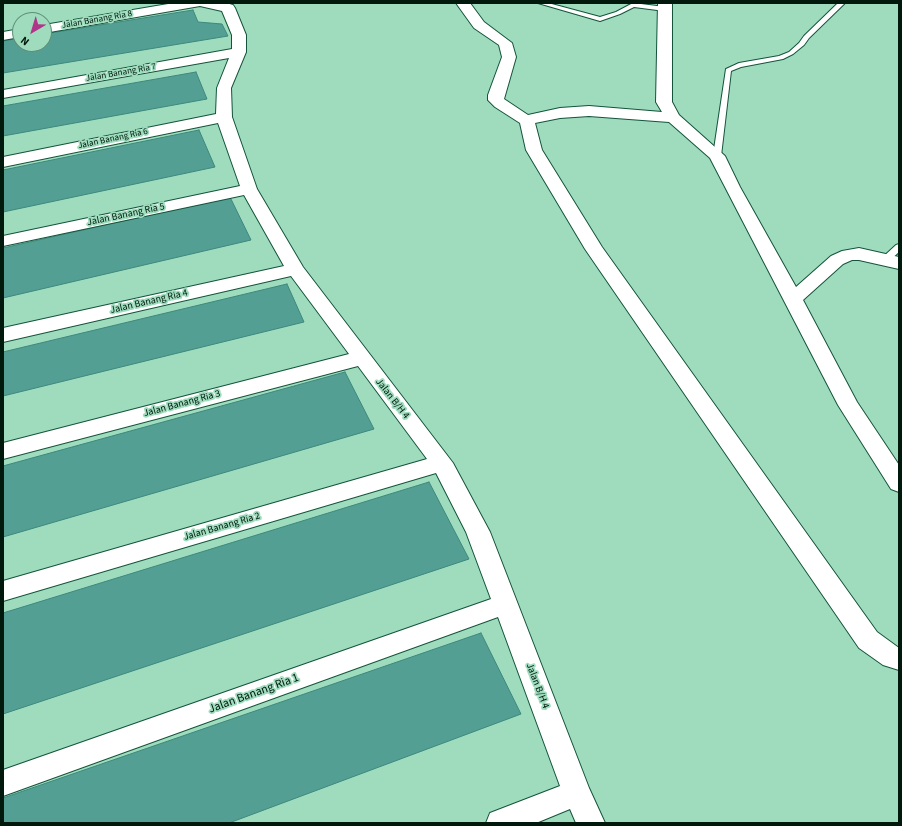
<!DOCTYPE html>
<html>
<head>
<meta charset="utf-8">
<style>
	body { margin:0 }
	#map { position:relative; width:902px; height:826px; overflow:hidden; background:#9edcbd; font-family:"Source Sans 3",sans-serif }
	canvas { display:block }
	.frame { position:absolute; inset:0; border:4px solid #01180d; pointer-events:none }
	.north { position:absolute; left:12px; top:12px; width:40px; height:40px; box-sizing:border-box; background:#9edcbd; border:1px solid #5f8e77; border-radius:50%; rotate:218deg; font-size:11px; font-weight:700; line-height:16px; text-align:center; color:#01180d }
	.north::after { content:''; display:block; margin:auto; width:14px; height:18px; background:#b0368a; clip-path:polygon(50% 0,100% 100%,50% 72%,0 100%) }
</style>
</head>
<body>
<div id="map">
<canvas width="902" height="826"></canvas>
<div class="frame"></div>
<div class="north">N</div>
</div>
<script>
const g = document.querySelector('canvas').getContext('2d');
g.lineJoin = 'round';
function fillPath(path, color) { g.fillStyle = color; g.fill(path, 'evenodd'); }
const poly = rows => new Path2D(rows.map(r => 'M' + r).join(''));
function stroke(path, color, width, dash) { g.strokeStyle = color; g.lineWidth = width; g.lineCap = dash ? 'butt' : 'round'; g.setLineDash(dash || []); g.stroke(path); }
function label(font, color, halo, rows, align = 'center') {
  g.font = font + ' "Source Sans 3",sans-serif'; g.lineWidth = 3.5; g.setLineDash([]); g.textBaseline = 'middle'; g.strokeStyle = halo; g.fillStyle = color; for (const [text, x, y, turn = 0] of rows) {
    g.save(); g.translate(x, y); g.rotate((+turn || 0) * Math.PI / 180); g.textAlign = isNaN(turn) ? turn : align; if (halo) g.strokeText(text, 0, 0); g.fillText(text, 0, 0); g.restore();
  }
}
const building = poly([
	[193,10,198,22,222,24,228,36,3,73,3,41,20,38,20,44,44,44,44,34,193,10],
	[196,72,207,99,3,136,3,106,196,72],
	[199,130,215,167,3,212,3,170,199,130],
	[230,197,251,240,3,298,3,248,230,197],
	[287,284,304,322,3,396,3,352,287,284],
	[345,372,374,429,3,537,3,466,345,372],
	[429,482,469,559,3,714,3,613,429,482],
	[481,633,521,714,229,823,3,823,3,798,481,633]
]);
fillPath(building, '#549f93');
stroke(building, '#3d887d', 1);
const service = poly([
	[538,3,548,3,600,17,616,12,633,3,665,7,668,9,665,11,634,7,620,14,600,21,538,3],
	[838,3,845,3,809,38,804,45,793,54,783,59,741,67,731,71,721,156,717,158,714,158,713,156,726,69,739,63,779,56,789,52,799,43,804,36,838,3],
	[899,244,899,252,889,261,883,261,882,259,883,257,896,245,899,244]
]);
const minor = poly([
	[174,3,226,3,233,5,235,8,246,35,246,52,231,88,232,117,257,189,303,267,453,463,490,532,589,788,605,823,576,823,570,809,536,823,486,823,490,813,560,786,498,617,3,796,3,770,491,599,466,532,436,473,3,601,3,581,427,459,358,366,3,459,3,443,349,354,291,276,3,342,3,328,284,266,244,195,3,246,3,236,240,186,218,123,3,167,3,157,216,114,217,88,229,58,3,98,3,90,232,49,232,35,222,11,200,6,44,33,44,25,174,3],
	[456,3,470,3,484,22,512,43,516,57,504,99,528,115,560,108,589,106,662,112,656,102,658,3,672,3,672,102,679,115,725,156,740,187,796,287,831,256,842,251,859,248,899,257,899,269,859,260,852,260,843,264,803,300,857,402,899,465,899,492,891,489,838,405,710,158,669,122,589,116,560,118,535,123,542,150,602,247,877,632,899,648,899,670,883,665,859,648,585,249,526,150,520,123,495,107,488,100,488,95,502,57,499,45,474,28,456,3],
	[20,29,20,37,3,40,3,32,20,29]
]);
stroke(service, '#13543a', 2);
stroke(minor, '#13543a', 2);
fillPath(service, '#fff');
fillPath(minor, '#fff');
label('9px', '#01180d', '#9edcbd', [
	["Jalan Banang Ria 8",97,20,-10],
	["Jalan Banang Ria 7",121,73,-10],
	["Jalan Banang Ria 6",113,139,-12]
]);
label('10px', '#01180d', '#9edcbd', [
	["Jalan Banang Ria 5",126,215,-12],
	["Jalan Banang Ria 4",149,302,-13],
	["Jalan B/H 4",392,399,52],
	["Jalan Banang Ria 3",182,404,-15],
	["Jalan Banang Ria 2",222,527,-16],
	["Jalan B/H 4",537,686,69]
]);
label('12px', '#01180d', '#9edcbd', [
	["Jalan Banang Ria 1",254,694,-20]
]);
</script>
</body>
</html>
